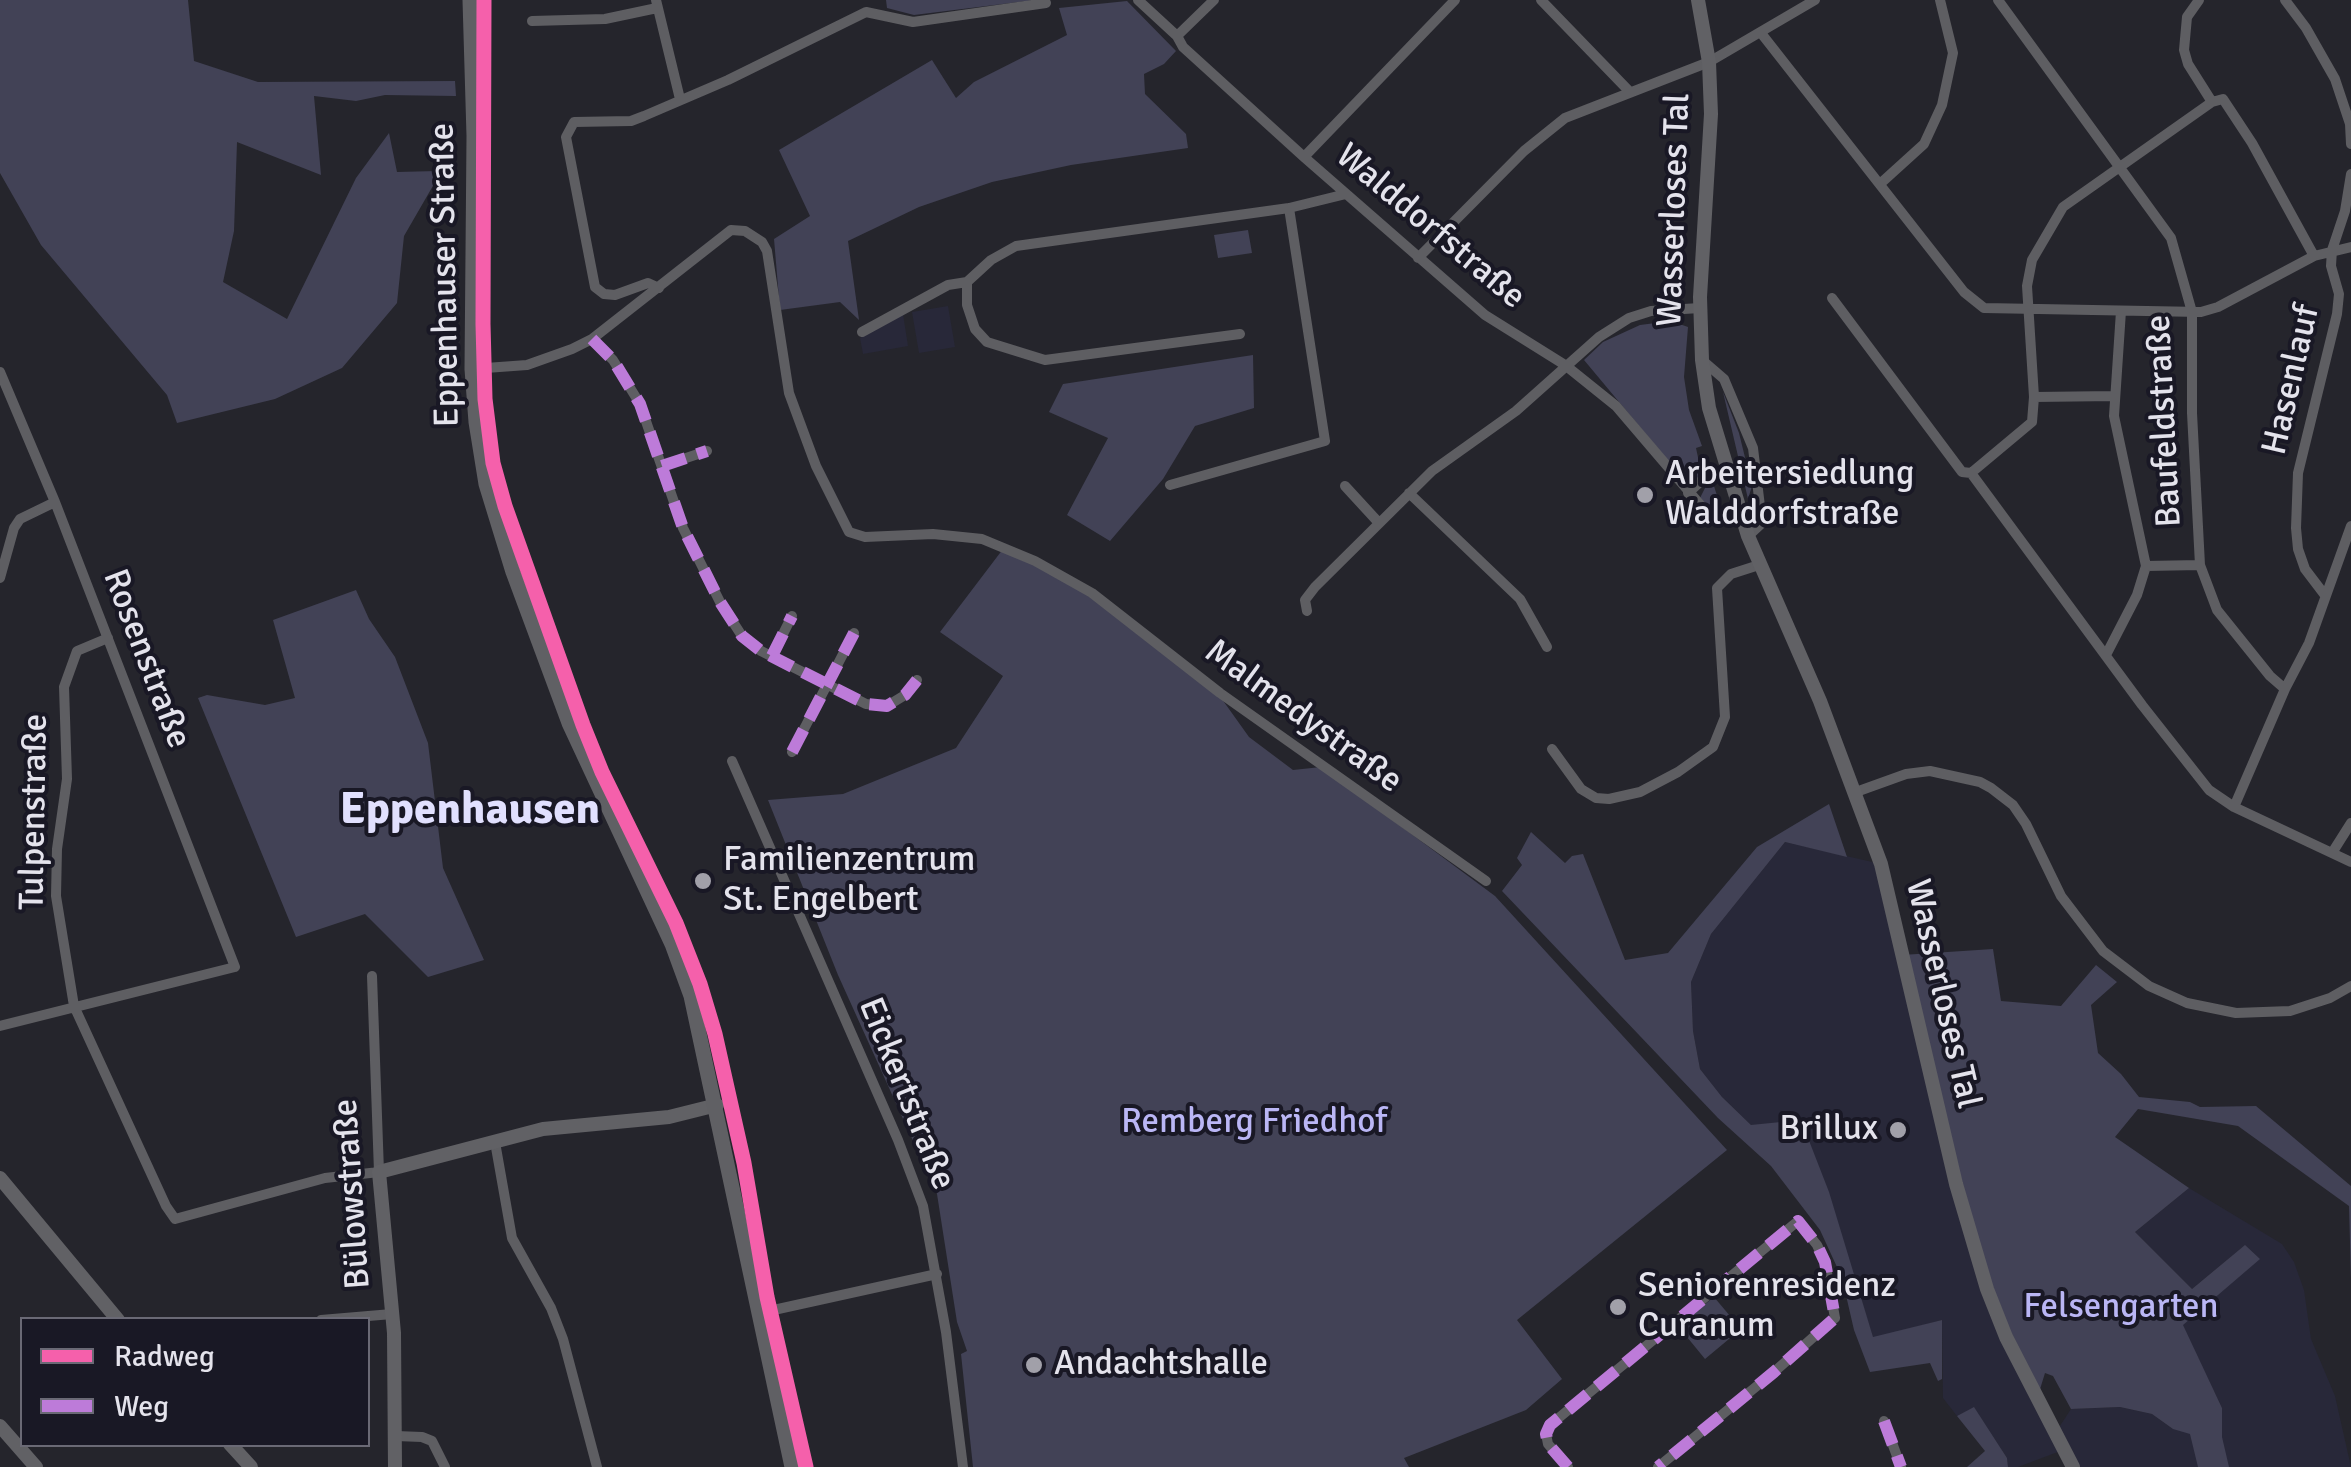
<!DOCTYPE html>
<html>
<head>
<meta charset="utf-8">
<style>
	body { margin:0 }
	#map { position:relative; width:2351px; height:1467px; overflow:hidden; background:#25252c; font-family:Signika,sans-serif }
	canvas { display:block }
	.legend { position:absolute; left:20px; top:1317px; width:350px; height:130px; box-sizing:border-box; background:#191825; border:2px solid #6a6975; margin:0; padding:12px 18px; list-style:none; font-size:30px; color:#e4e3ec }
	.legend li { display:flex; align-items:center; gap:20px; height:50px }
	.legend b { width:50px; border:2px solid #6a6975 }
</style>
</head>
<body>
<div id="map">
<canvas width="2351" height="1467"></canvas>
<ul class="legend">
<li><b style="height:12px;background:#f560ab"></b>Radweg</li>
<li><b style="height:12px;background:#bd7bd9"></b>Weg</li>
</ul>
</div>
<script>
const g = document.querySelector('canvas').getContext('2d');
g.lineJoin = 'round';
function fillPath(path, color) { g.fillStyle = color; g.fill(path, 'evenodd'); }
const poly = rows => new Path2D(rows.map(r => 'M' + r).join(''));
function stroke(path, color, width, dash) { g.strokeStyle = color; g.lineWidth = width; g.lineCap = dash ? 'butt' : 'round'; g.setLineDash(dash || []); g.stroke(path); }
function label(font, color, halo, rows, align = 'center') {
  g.font = font + ' Signika,sans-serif'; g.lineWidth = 8; g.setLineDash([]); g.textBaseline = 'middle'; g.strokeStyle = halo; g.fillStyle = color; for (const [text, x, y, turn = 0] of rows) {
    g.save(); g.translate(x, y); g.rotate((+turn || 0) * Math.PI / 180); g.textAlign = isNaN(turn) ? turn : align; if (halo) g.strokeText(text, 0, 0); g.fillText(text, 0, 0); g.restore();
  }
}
fillPath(poly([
	[948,306,955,347,919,353,912,312],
	[903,314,908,346,863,354,860,338],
	[1785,842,1881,864,1934,1094,2056,1432,2071,1409,2120,1407,2152,1414,2173,1429,2222,1408,2182,1325,2244,1246,2192,1289,2135,1232,2189,1188,2282,1244,2294,1262,2304,1290,2311,1339,2335,1396,2351,1467,2073,1467,2063,1450,2018,1467,2008,1467,2007,1458,1974,1408,1957,1416,1943,1398,1942,1320,1873,1338,1855,1281,1751,1125,1722,1097,1700,1069,1693,1031,1691,982,1711,934]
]), '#282839');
fillPath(poly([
	[0,0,188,0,194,61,258,82,455,81,456,96,385,95,356,101,314,96,321,175,237,142,234,231,223,282,287,319,356,178,389,133,397,172,437,171,434,184,404,236,397,303,342,368,275,399,177,423,167,395,41,245,0,173],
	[886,0,1035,0,914,15,887,8],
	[1127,1,1176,51,1164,64,1144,74,1145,94,1186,134,1188,148,1071,165,992,182,919,207,848,241,859,320,840,302,780,310,774,239,810,216,779,150,932,60,956,98,974,82,1067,35,1059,8],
	[1248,230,1252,253,1218,258,1214,235],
	[1671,321,1688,327,1684,377,1689,410,1702,446,1696,448,1699,462,1706,461,1727,527,1699,500,1707,484,1702,477,1691,483,1685,481,1584,360,1603,342,1640,325],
	[1253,355,1254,408,1195,426,1163,479,1110,541,1067,515,1108,438,1049,412,1063,384],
	[1723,392,1739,433,1752,486,1748,499],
	[1003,549,1092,593,1219,695,1249,737,1293,770,1321,767,1495,896,1727,1150,1517,1320,1562,1379,1526,1410,1404,1458,1409,1467,973,1467,961,1354,967,1351,957,1322,937,1194,838,975,768,800,843,794,956,748,1003,676,940,632],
	[356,590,369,619,395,657,428,743,443,868,484,960,428,977,365,914,296,937,198,698,207,695,265,705,295,698,273,620],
	[1829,804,1847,857,1785,842,1711,934,1691,982,1693,1031,1700,1069,1722,1097,1751,1125,1801,1120,1829,1192,1873,1337,1942,1320,1942,1379,1938,1381,1930,1363,1870,1372,1854,1330,1842,1278,1820,1230,1771,1166,1718,1118,1502,891,1522,865,1517,858,1531,832,1565,863,1572,856,1583,854,1625,960,1668,953,1757,847],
	[1993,949,2001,1001,2061,1006,2096,965,2117,982,2091,1005,2098,1053,2121,1074,2139,1097,2190,1102,2200,1107,2256,1106,2351,1186,2351,1279,2349,1206,2238,1126,2138,1109,2115,1137,2189,1188,2135,1232,2192,1289,2245,1245,2260,1259,2183,1325,2222,1408,2222,1437,2229,1467,2198,1467,2190,1434,2173,1429,2152,1414,2120,1407,2071,1409,2053,1376,2045,1373,2037,1399,1987,1289,1902,955],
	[1714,1297,1741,1329,1705,1359,1678,1326],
	[1974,1407,2007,1458,2008,1467,1967,1467,1985,1451,1957,1416]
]), '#424256');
stroke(poly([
	[656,0,680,99],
	[1138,0,1177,36,1183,47,1304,157,1485,315,1565,365,1616,406,1709,515],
	[1541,0,1629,91],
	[1998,0,2171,238,2192,312,2192,413,2200,565,2217,610,2270,676,2285,689],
	[2199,0,2187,17,2184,50,2188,64,2212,102,2223,99,2252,143,2314,256],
	[2285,0,2306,28,2335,79,2350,124,2351,144],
	[532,21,605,19,657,8],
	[1761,33,1964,292,1984,308,2201,312,2218,307,2314,256,2351,247],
	[1177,36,1214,0],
	[1304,157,1455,0],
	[1881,183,1924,144,1942,105,1953,53,1940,0],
	[1418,258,1524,151,1565,118,1709,62,1815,0],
	[967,282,967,305,975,329,987,342,1045,360,1240,334],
	[659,288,648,283,615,295,604,294,595,287,566,137,574,122,631,121,644,116,728,80,866,12,913,22,1046,3],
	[1832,298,1962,472,1971,473,2142,705,2209,790,2234,807,2351,862],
	[862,332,948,285,967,282,991,260,1016,246,1289,208,1346,194],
	[592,339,613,360,640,404,683,528,720,602,742,636,761,651,866,704,887,706,905,695,917,680],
	[1702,360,1724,379,1753,448,1762,523,1748,536],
	[472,369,527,365,572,349,592,339,731,230,745,231,762,242,767,251,789,393,816,466,849,532,865,537,933,534,982,539,1035,561,1092,593,1220,693,1486,881],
	[0,372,55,502,235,967,0,1026],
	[2034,397,2115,396],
	[662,466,707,451],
	[1971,473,2032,422,2034,397,2027,286,2032,260,2063,207,2212,102],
	[1170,485,1325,441,1289,208],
	[1345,486,1379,523],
	[1409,493,1520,599,1547,647],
	[1688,493,1701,481],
	[2146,566,2200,565],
	[0,578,14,528,20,519,55,502],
	[2324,594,2305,569,2298,549,2296,528,2298,473,2337,314,2339,294,2331,266,2332,250,2345,211,2351,174],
	[1307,611,1305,600,1315,587,1432,471,1516,411,1599,337,1629,318,1651,311,1700,308],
	[108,638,77,651,64,687,67,779,57,849,56,896,74,1006,166,1206,175,1219,325,1178,379,1172,372,976],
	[2106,655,2137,595,2146,566,2114,416,2121,311],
	[772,656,792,616],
	[1552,749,1581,789,1596,798,1609,799,1640,792,1678,772,1713,747,1725,717,1717,588,1731,574,1759,565],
	[792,752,854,633],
	[732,761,898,1140,923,1206,946,1332,963,1467],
	[1856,792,1906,774,1930,771,1980,782,1991,788,2013,805,2026,824,2061,896,2103,951,2149,986,2187,1003,2236,1013,2290,1011,2330,998,2351,986],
	[2234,807,2285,689,2309,643,2351,526],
	[2332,853,2351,823],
	[495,1142,512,1238,551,1308,563,1339,597,1467],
	[760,1313,937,1274],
	[321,1320,392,1314],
	[1884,1421,1901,1467],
	[396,1436,422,1437,432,1441,445,1467],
	[1568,1467,1548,1444,1546,1434,1550,1425,1798,1221,1817,1245,1825,1262,1835,1318,1774,1372,1658,1467]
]), '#5e5e62', 10);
stroke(poly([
	[1698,0,1709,62,1711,114,1700,297,1702,360,1709,408,1748,536,1820,701,1881,864,1956,1184,1987,1289,2006,1337,2073,1467],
	[0,1178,118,1320],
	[0,1426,36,1467],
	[230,1444,251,1467],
	[395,1467,394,1333,379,1172,543,1129,669,1117,717,1105]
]), '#616165', 14);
stroke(poly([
	[470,0,474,136,472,369,476,422,486,484,513,572,569,723,672,944,691,996,792,1467]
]), '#606064', 15);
stroke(poly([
	[592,339,613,360,640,404,683,528,720,602,742,636,761,651,866,704,887,706,905,695,917,680],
	[662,466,707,451],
	[772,656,792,616],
	[792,752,854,633],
	[1884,1421,1901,1467],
	[1568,1467,1548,1444,1546,1434,1550,1425,1798,1221,1817,1245,1825,1262,1835,1318,1774,1372,1658,1467]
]), '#bd7bd9', 12, [25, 12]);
stroke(poly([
	[484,0,483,324,485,399,493,463,505,506,583,725,602,772,676,923,700,984,715,1034,744,1163,767,1297,806,1467]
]), '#f560ab', 15);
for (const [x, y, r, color] of [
	[1645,495,10,"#a1a0a9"],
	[703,881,10,"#a1a0a9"],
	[1898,1130,10,"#a1a0a9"],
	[1618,1307,10,"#a1a0a9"],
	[1034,1365,10,"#a1a0a9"]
]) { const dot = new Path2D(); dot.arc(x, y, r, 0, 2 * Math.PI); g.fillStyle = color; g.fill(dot); stroke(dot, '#191825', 4); }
label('35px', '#e4e3ec', '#191825', [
	["Wasserloses Tal",1675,210,-88],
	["Walddorfstraße",1430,227,40],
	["Eppenhauser Straße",446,275,-91],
	["Hasenlauf",2292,380,-77],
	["Baufeldstraße",2165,421,-93],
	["Rosenstraße",146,659,69],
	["Malmedystraße",1303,717,36],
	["Tulpenstraße",35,812,-89],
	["Wasserloses Tal",1942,994,77],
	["Eickertstraße",906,1094,68],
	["Bülowstraße",353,1194,-94]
]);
label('35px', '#e4e3ec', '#191825', [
	["Arbeitersiedlung",1665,475],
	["Walddorfstraße",1665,515],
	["Familienzentrum",723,861],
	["St. Engelbert",723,901],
	["Brillux",1878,1130,"right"],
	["Seniorenresidenz",1638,1287],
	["Curanum",1638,1327],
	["Andachtshalle",1054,1365]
], 'left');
label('35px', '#bab6f5', '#191825', [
	["Remberg Friedhof",1254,1123],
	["Felsengarten",2121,1308]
]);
label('bold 45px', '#e1e0fe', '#191825', [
	["Eppenhausen",470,811]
]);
</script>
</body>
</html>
